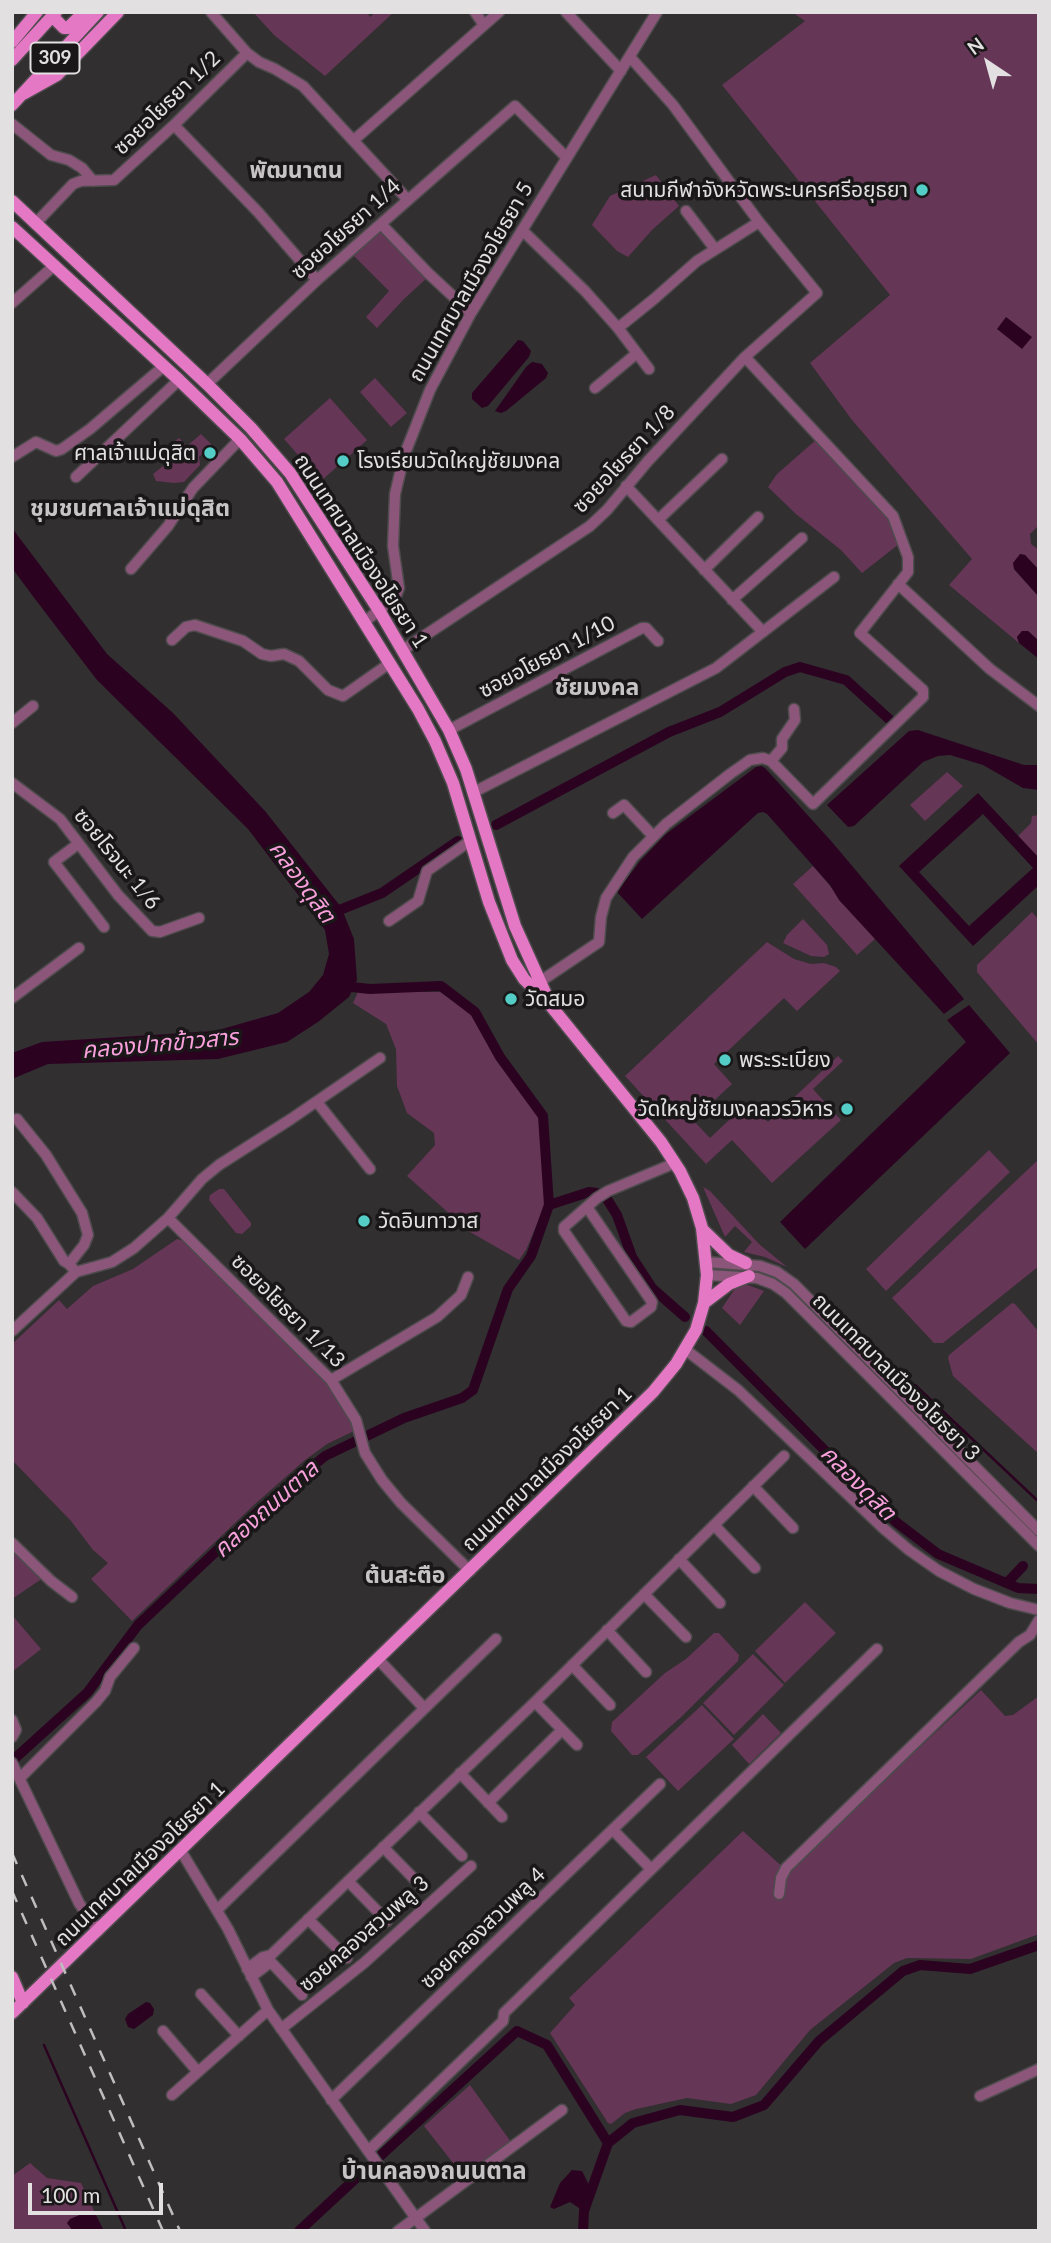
<!DOCTYPE html>
<html>
<head>
<meta charset="utf-8">
<style>
	body { margin:0 }
	#map { position:relative; width:1051px; height:2243px; overflow:hidden; background:#322f31; font-family:Lato,sans-serif }
	canvas { display:block }
	.frame { position:absolute; inset:0; border:14px solid #e2e0e1; pointer-events:none }
	.north { position:absolute; left:953px; top:28px; width:70px; height:70px; -webkit-text-stroke:5px #191718; paint-order:stroke; rotate:324deg; font-size:19px; font-weight:700; line-height:28px; text-align:center; color:#e2e0e1 }
	.north::after { content:''; display:block; margin:auto; width:24px; height:32px; background:#e2e0e1; clip-path:polygon(50% 0,100% 100%,50% 72%,0 100%) }
	.scale { position:absolute; left:28px; top:2183px; width:135px; height:32px; box-sizing:border-box; border:4px solid #e2e0e1; border-top:0; padding-left:9px; font-size:21px; line-height:24px; white-space:nowrap; color:#e2e0e1; -webkit-text-stroke:5px #191718; paint-order:stroke }
</style>
</head>
<body>
<div id="map">
<canvas width="1051" height="2243"></canvas>
<div class="frame"></div>
<div class="north">N</div>
<div class="scale">100 m</div>
</div>
<script>
const g = document.querySelector('canvas').getContext('2d');
g.lineJoin = 'round';
function fillPath(path, color) { g.fillStyle = color; g.fill(path, 'evenodd'); }
const poly = rows => new Path2D(rows.map(r => 'M' + r).join(''));
function stroke(path, color, width, dash) { g.strokeStyle = color; g.lineWidth = width; g.lineCap = dash ? 'butt' : 'round'; g.setLineDash(dash || []); g.stroke(path); }
function label(font, color, halo, rows, align = 'center') {
  g.font = font + ' Lato,"Noto Sans Thai",sans-serif'; g.lineWidth = 7; g.setLineDash([]); g.textBaseline = 'middle'; g.strokeStyle = halo; g.fillStyle = color; for (const [text, x, y, turn = 0] of rows) {
    g.save(); g.translate(x, y); g.rotate((+turn || 0) * Math.PI / 180); g.textAlign = isNaN(turn) ? turn : align; if (halo) g.strokeText(text, 0, 0); g.fillText(text, 0, 0); g.restore();
  }
}
fillPath(poly([
	[253,12,367,12,370,17,376,12,394,12,325,76,274,35],
	[792,12,1039,12,1039,525,1030,534,1031,544,1039,550,1039,570,1025,555,1020,554,1014,569,1039,597,1039,641,1028,631,1022,631,1017,637,1019,643,949,585,972,559,852,420,810,363,890,295,722,85,805,21],
	[656,175,679,206,652,230,628,257,617,251,592,225,610,196],
	[380,232,384,233,427,278,404,299,377,328,366,317,389,291,353,255],
	[375,378,407,413,391,427,360,392],
	[330,398,367,440,321,481,284,439],
	[201,434,212,445,199,457,200,465,184,482,174,483,156,481,153,474,172,459,165,449,179,438,187,446],
	[817,439,887,514,899,544,862,573,841,550,796,514,768,487,777,474],
	[947,772,963,786,925,821,910,805],
	[1039,815,1039,858,1018,836,1031,823,1032,816],
	[813,866,875,939,857,955,793,884],
	[1032,912,1039,920,1039,1045,977,972,977,965],
	[803,919,827,945,829,954,824,957,811,956,783,943,787,935],
	[767,942,794,959,811,964,824,963,836,967,840,971,797,1011,784,998,714,1064,732,1084,693,1120,710,1138,748,1102,768,1122,838,1056,843,1061,813,1089,841,1120,772,1183,732,1140,706,1164,625,1076],
	[358,992,440,992,472,1014,497,1057,540,1117,545,1205,526,1250,519,1260,470,1232,407,1176,435,1145,434,1133,407,1113,397,1086,396,1049,386,1024,353,1003],
	[989,1150,1010,1172,886,1291,866,1269],
	[1039,1159,1039,1266,943,1343,934,1343,892,1298],
	[703,1187,710,1191,759,1244,787,1267,765,1257,744,1252,752,1242,735,1226,725,1237],
	[219,1189,224,1189,251,1223,251,1226,242,1234,236,1233,209,1200,210,1195],
	[177,1239,184,1241,329,1381,356,1430,327,1444,305,1460,255,1504,132,1621,91,1579,108,1563,93,1550,71,1521,12,1460,12,1344,59,1300,67,1309,93,1286,133,1269],
	[745,1284,764,1291,740,1325,722,1308,736,1287],
	[1012,1303,1015,1304,1039,1332,1039,1454,953,1376,948,1358,949,1355],
	[12,1547,43,1578,12,1599],
	[805,1602,836,1633,785,1683,755,1651],
	[12,1615,41,1649,12,1672],
	[714,1633,719,1633,739,1655,738,1661,680,1718,638,1755,632,1755,611,1731,612,1722,665,1673,686,1659],
	[753,1654,784,1685,734,1735,703,1703],
	[981,1690,1005,1716,1013,1715,1039,1696,1039,1934,971,1959,907,1958,894,1963,810,2030,756,2095,731,2104,687,2098,636,2109,625,2113,611,2124,608,2123,550,2033,575,2005,569,1998,743,1831,787,1871],
	[702,1705,734,1739,678,1791,646,1757],
	[763,1714,781,1733,749,1764,732,1745],
	[470,2085,511,2142,464,2177,424,2126],
	[30,2163,47,2178,81,2183,96,2215,89,2211,67,2223,73,2231,12,2231,12,2176]
]), '#653656');
fillPath(poly([
	[1006,317,1032,337,1022,349,997,329],
	[518,340,523,341,531,351,529,357,488,406,482,408,472,399,472,393],
	[532,362,542,364,548,373,546,378,506,411,501,413,495,411,526,367],
	[12,528,107,654,173,713,265,811,341,907,354,939,357,980,349,997,318,1022,287,1042,218,1059,48,1064,12,1079,12,1053,42,1042,215,1031,278,1013,309,992,323,975,329,954,325,930,248,829,97,680,35,599,12,568],
	[1020,554,1025,555,1039,570,1039,597,1014,569,1013,563],
	[1022,631,1028,631,1039,641,1039,659,1019,643,1017,637],
	[918,730,1024,765,1039,765,1039,790,1023,788,983,765,950,755,938,756,923,762,854,826,848,827,827,805,909,731],
	[761,766,765,768,832,842,964,999,944,1014,839,900,830,885,767,814,763,812,758,813,642,919,617,892,640,861,666,834,756,767],
	[978,793,1039,858,1039,885,973,946,899,866],
	[983,814,1033,868,969,926,919,872],
	[969,1005,1010,1053,805,1249,780,1222,966,1042,947,1020],
	[146,2002,150,2003,154,2009,153,2015,134,2029,128,2027,125,2019,128,2014],
	[572,2170,582,2171,594,2195,588,2209,582,2210,570,2202,554,2209,550,2207,560,2183],
	[89,2211,96,2215,104,2231,73,2231,67,2223,70,2219]
]), '#2b0321');
stroke(poly([
	[915,1385,1039,1502],
	[44,2045,126,2231]
]), '#2b0321', 2.5);
stroke(poly([
	[496,825,669,732,720,712,785,672,800,667,846,680,889,719],
	[332,913,382,893,458,841],
	[607,1199,617,1215,632,1257,652,1288,685,1317],
	[549,1205,589,1192,597,1193],
	[706,1331,896,1522,938,1554,1018,1588,1039,1589],
	[1007,1583,1023,1566],
	[12,1761,87,1693,138,1625,261,1509,325,1456,404,1418,462,1398,473,1390,508,1289,531,1256,549,1205,543,1116,500,1057,475,1012,441,986,370,989,342,986],
	[379,2157,517,2031,547,2045,608,2143],
	[299,2231,368,2167],
	[583,2231,584,2211,608,2143,633,2123,680,2110,733,2117,764,2105,819,2041,903,1971,920,1965,970,1969,1039,1945]
]), '#2b0321', 10);
const minor = poly([
	[211,12,247,53,259,62,275,69,303,86,408,200],
	[475,12,484,25],
	[566,12,621,71],
	[12,124,51,155,69,160,82,168,93,181],
	[174,125,258,212,317,280],
	[354,140,499,12],
	[686,211,715,249],
	[35,224,73,184,81,181,114,180,174,125,247,53],
	[381,224,428,273,471,313],
	[522,230,585,291,618,328,649,369],
	[12,303,55,265],
	[618,328,654,299,697,261,759,222],
	[207,384,317,280,515,106,567,158],
	[595,388,636,354],
	[12,457,36,442,56,451,62,449,90,429,164,366],
	[76,477,179,380],
	[626,486,763,632],
	[658,520,722,459],
	[131,569,168,526,193,488,240,439],
	[704,570,758,517],
	[898,584,990,669,1039,706],
	[732,600,802,538],
	[364,622,395,598,399,588,393,546,395,494,404,456,430,390,471,313,657,12],
	[172,640,186,627,195,625,243,641,262,654,271,656,284,654,299,661,328,690,343,696,390,663],
	[403,650,590,526,607,510,648,461,745,357,817,293,759,222,673,105,630,57],
	[12,723,33,706],
	[449,730,642,628,646,628,658,641],
	[771,761,782,748,782,739,795,720,794,709],
	[12,783,60,819,118,895,152,931,160,932,199,918],
	[474,792,716,668,834,577],
	[613,813,624,805,653,836],
	[78,844,54,862,104,927],
	[389,921,418,901,427,871,470,841],
	[535,985,599,942,601,917,606,898,633,857,666,824,730,774,750,760,763,758,771,761,813,804,923,697,923,690,860,633,908,572,908,557,893,516,745,357],
	[12,998,79,948],
	[317,1102,370,1169],
	[17,1119,46,1155,82,1213,88,1235,84,1245,69,1264,76,1272],
	[12,1192,37,1218,64,1261,69,1264],
	[587,1207,652,1302,651,1307,631,1322,626,1321,564,1231,564,1227,597,1198,608,1191,675,1163],
	[168,1218,331,1380,356,1420,365,1453,382,1480,401,1503,470,1571],
	[706,1262,760,1266,777,1272,794,1284,1039,1531],
	[707,1275,757,1278,773,1284,786,1293,1039,1546],
	[12,1331,76,1272,112,1262,134,1248,168,1218,202,1179,219,1165,291,1119,380,1058],
	[686,1350,738,1390,883,1528,909,1550,939,1571,974,1589,1010,1603,1039,1610],
	[331,1380,437,1317,461,1295,468,1277],
	[753,1486,793,1528],
	[714,1525,755,1568],
	[12,1543,51,1581,72,1597],
	[679,1559,720,1603],
	[644,1594,686,1637],
	[607,1630,646,1672],
	[378,1659,424,1708],
	[572,1665,610,1705],
	[535,1702,577,1745],
	[12,1720,16,1730,12,1737],
	[12,1763,79,1903,98,1931],
	[460,1773,502,1817],
	[20,1778,96,1702,105,1691,110,1677,134,1648],
	[488,1803,562,1730],
	[419,1812,462,1856],
	[613,1830,651,1869],
	[383,1847,423,1888],
	[181,1851,228,1929,268,2010,425,2231],
	[348,1881,387,1921],
	[779,1894,781,1878,786,1868,1019,1642,1030,1635,1039,1620],
	[217,1910,496,1639],
	[308,1919,347,1958],
	[269,1960,302,1995],
	[247,1969,263,1957,271,1955],
	[251,1977,268,1964,271,1955,535,1702,784,1456],
	[201,1994,239,2036],
	[281,2029,364,1963,471,1866],
	[163,2031,198,2072],
	[172,2095,268,2010],
	[980,2096,1039,2069],
	[331,2100,660,1784],
	[368,2151,503,2021,504,2013,877,1649],
	[398,2231,562,2110]
]);
const major = poly([
	[52,16,64,28,68,28,84,12],
	[12,42,37,12],
	[12,60,56,12],
	[23,94,57,75,118,12],
	[12,105,98,12],
	[12,201,207,384,251,428,290,473,380,612,449,730,466,769,515,926,547,997],
	[12,227,179,380,240,439,277,482,418,709,435,741,453,783,489,902,512,960,524,979,551,1006,661,1142,680,1171,693,1198,702,1228,707,1275,704,1303,696,1330,676,1364,653,1392,12,2013],
	[702,1229,729,1255,746,1263],
	[704,1303,729,1284,749,1276],
	[12,1977,23,2003]
]);
stroke(minor, '#4e4b4d', 13);
stroke(major, '#4e4b4d', 15);
stroke(minor, '#8b567a', 10);
stroke(major, '#e578c4', 12);
stroke(poly([
	[12,1853,180,2231],
	[12,1891,163,2231]
]), '#bfbdbe', 2.5, [12, 12]);
for (const [x, y, r, color] of [
	[922,190,7,"#54cdc7"],
	[210,453,7,"#54cdc7"],
	[343,461,7,"#54cdc7"],
	[511,999,7,"#54cdc7"],
	[725,1060,7,"#54cdc7"],
	[847,1109,7,"#54cdc7"],
	[364,1221,7,"#54cdc7"]
]) { const dot = new Path2D(); dot.arc(x, y, r, 0, 2 * Math.PI); g.fillStyle = color; g.fill(dot); stroke(dot, '#191718', 2.5); }
for (const [x, y, w] of [
	[55,58,49]
]) { const box = new Path2D(); box.roundRect(x - w / 2, y - 15.5, w, 31, 5); g.fillStyle = '#191718'; g.fill(box); stroke(box, '#e2e0e1', 2); }
label('bold 19px', '#e2e0e1', null, [
	["309",55,58]
]);
label('21px', '#e2e0e1', '#191718', [
	["ซอยอโยธยา 1/2",167,103,-44],
	["ซอยอโยธยา 1/4",346,229,-42],
	["ถนนเทศบาลเมืองอโยธยา 5",471,282,-60],
	["ซอยอโยธยา 1/8",624,459,-47],
	["ถนนเทศบาลเมืองอโยธยา 1",361,551,57],
	["ซอยอโยธยา 1/10",547,657,-28],
	["ซอยโรจนะ 1/6",117,859,51],
	["ซอยอโยธยา 1/13",288,1311,45],
	["ถนนเทศบาลเมืองอโยธยา 3",896,1377,45],
	["ถนนเทศบาลเมืองอโยธยา 1",547,1469,-44],
	["ถนนเทศบาลเมืองอโยธยา 1",140,1864,-44],
	["ซอยคลองสวนพลู 4",483,1928,-44],
	["ซอยคลองสวนพลู 3",364,1934,-41]
]);
label('21px', '#e2e0e1', '#191718', [
	["สนามกีฬาจังหวัดพระนครศรีอยุธยา",908,190,"right"],
	["ศาลเจ้าแม่ดุสิต",196,453,"right"],
	["โรงเรียนวัดใหญ่ชัยมงคล",357,461],
	["วัดสมอ",525,999],
	["พระระเบียง",739,1060],
	["วัดใหญ่ชัยมงคลวรวิหาร",833,1109,"right"],
	["วัดอินทาวาส",378,1221]
], 'left');
label('bold 23px', '#c8c4c6', '#191718', [
	["พัฒนาตน",296,171],
	["ชุมชนศาลเจ้าแม่ดุสิต",130,509],
	["ชัยมงคล",597,688],
	["ต้นสะตือ",405,1576]
]);
label('italic 23px', '#f8a0db', '#191718', [
	["คลองดุสิต",302,882,54],
	["คลองปากข้าวสาร",160,1044,-5],
	["คลองดุสิต",858,1483,45],
	["คลองถนนตาล",266,1509,-42]
]);
label('bold 24px', '#c8c4c6', '#191718', [
	["บ้านคลองถนนตาล",434,2171]
]);
</script>
</body>
</html>
